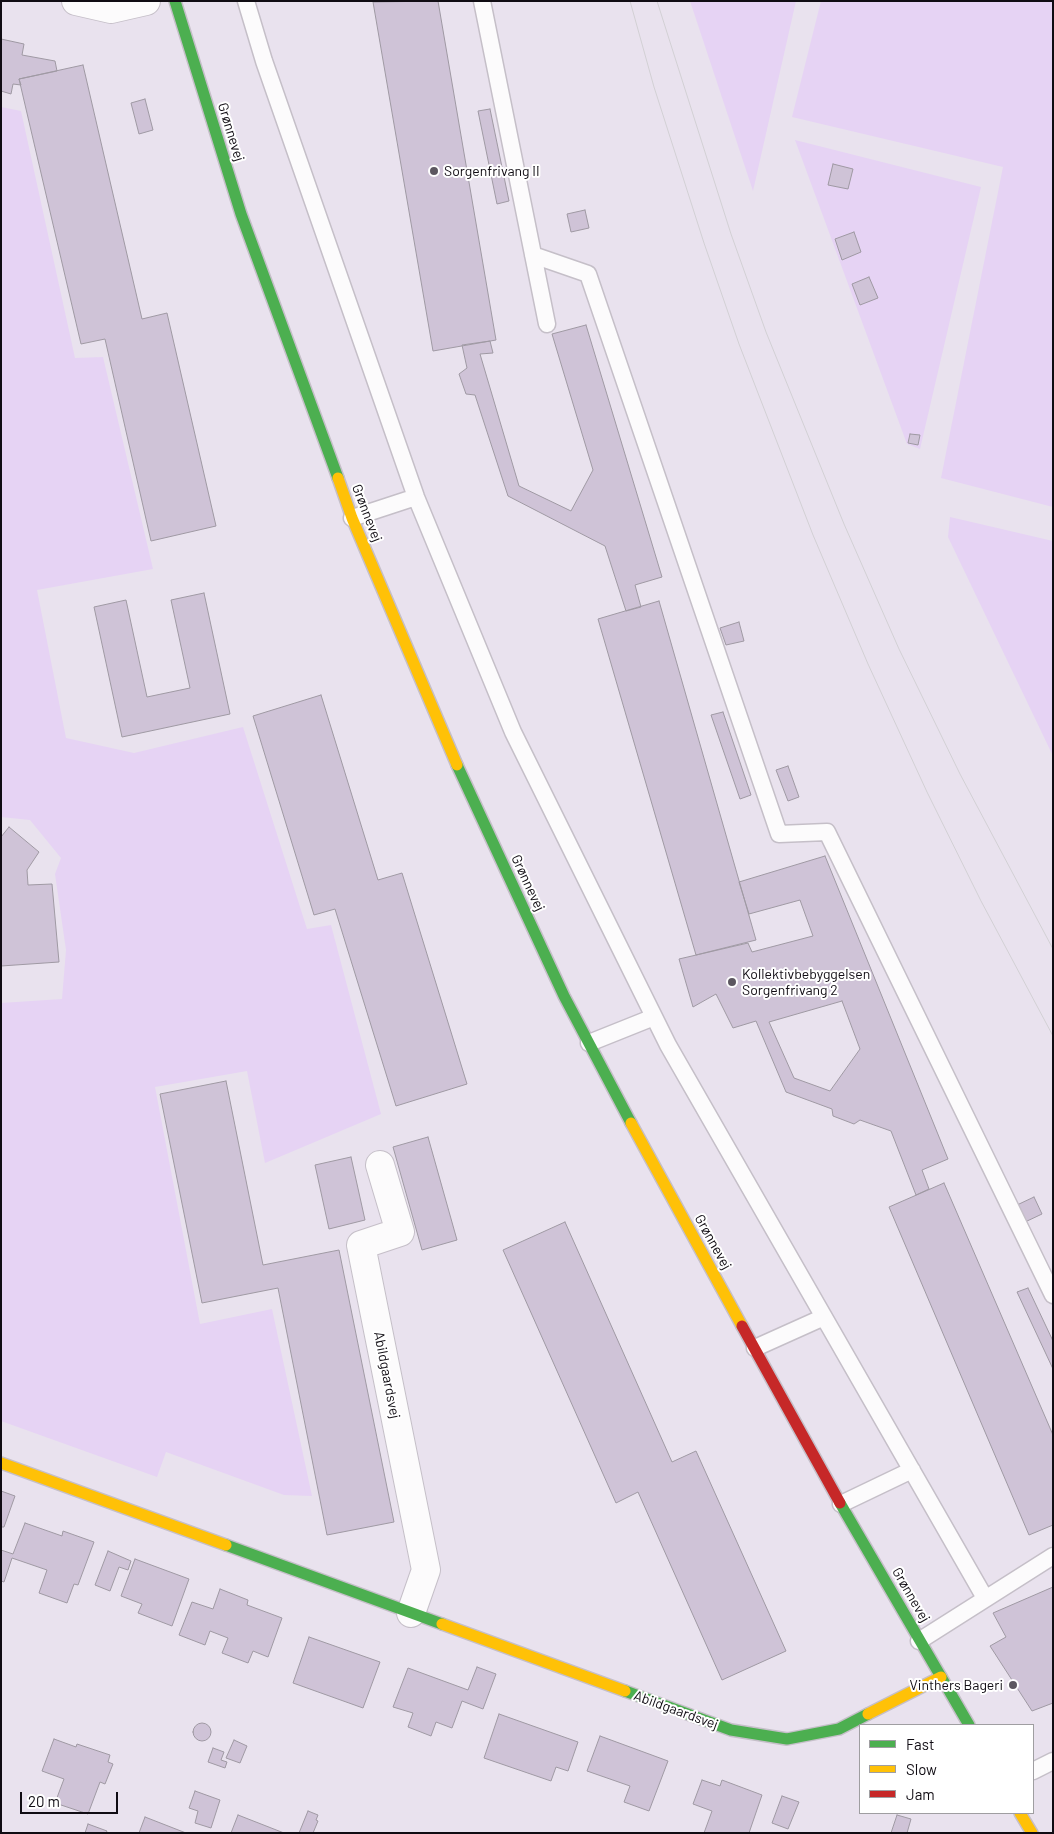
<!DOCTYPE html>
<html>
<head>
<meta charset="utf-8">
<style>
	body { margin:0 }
	#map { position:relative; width:1054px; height:1834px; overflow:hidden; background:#e9e2ee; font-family:Barlow,sans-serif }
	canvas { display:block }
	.frame { position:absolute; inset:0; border:2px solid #100c13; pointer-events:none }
	.legend { position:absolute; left:859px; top:1724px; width:175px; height:90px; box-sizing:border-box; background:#fff; border:1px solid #9f9ea1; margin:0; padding:6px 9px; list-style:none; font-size:15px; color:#100c13 }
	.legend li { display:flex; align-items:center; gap:10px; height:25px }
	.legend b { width:25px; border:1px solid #9f9ea1 }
	.scale { position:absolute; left:20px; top:1792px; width:98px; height:22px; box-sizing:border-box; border:2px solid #100c13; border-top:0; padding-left:6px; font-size:15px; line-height:18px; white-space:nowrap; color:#100c13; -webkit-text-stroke:4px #fff; paint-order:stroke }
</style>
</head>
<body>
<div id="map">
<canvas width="1054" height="1834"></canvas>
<div class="frame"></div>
<ul class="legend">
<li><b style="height:6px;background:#4caf50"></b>Fast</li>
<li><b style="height:6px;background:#ffc107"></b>Slow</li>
<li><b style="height:6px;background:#c62828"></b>Jam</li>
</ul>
<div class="scale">20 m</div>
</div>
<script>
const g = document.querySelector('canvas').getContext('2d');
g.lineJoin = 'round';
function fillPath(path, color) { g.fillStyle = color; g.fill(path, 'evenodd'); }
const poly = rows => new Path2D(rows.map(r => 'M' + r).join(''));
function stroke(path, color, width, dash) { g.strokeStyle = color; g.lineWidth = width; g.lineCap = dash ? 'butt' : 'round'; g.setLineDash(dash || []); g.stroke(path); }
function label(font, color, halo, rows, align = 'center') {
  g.font = font + ' Barlow,sans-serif'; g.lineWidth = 4; g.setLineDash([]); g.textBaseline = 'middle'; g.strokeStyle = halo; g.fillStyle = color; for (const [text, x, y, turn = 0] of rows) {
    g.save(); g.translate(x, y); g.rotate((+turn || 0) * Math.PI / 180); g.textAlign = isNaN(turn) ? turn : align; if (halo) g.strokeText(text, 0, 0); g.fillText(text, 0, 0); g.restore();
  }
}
fillPath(poly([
	[690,1,796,1,753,191],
	[821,1,1053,1,1053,507,941,478,1003,167,792,117],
	[1,107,21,111,75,358,103,357,153,569,37,590,66,738,134,753,243,727,307,929,331,925,381,1114,265,1163,247,1071,155,1087,200,1324,272,1309,312,1496,284,1495,166,1452,157,1477,1,1421,1,1003,62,999,66,950,55,874,61,858,30,820,1,817],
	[795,140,981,187,920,449,907,444],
	[950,517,1053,541,1053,756,948,537]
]), '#e6d3f4');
const building = poly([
	[438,1,496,340,433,351,373,2,438,1],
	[1,39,24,44,22,55,55,61,57,71,19,79,21,85,13,84,11,94,1,91,1,39],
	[83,65,142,319,167,313,216,526,151,541,105,339,81,344,19,79,83,65],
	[145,99,153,130,139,134,131,103,145,99],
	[490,109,509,201,497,204,478,111,490,109],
	[833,164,853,169,848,189,828,185,833,164],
	[585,210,589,228,571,232,567,214,585,210],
	[854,232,861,252,842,260,835,239,854,232],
	[869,277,878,298,860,305,852,284,869,277],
	[586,325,662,577,635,585,641,607,626,611,605,546,508,496,475,395,466,394,459,374,467,368,462,345,490,341,493,353,480,354,519,486,571,511,593,470,552,334,586,325],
	[910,434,920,435,918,445,908,443,910,434],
	[204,593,230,714,122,737,94,607,126,600,147,697,190,688,171,600,204,593],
	[659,601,756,940,696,955,598,619,659,601],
	[739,622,744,641,726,645,720,628,739,622],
	[321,695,378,880,402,873,467,1084,396,1106,335,909,314,915,253,716,321,695],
	[723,712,751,795,740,799,711,715,723,712],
	[788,766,799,797,788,801,776,770,788,766],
	[9,827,39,852,27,870,28,885,52,884,59,962,1,966,1,837,9,827],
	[825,856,948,1159,922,1170,929,1189,916,1195,891,1131,860,1120,854,1124,833,1116,832,1109,786,1092,756,1021,733,1028,716,994,693,1007,679,959,748,943,752,952,813,936,800,900,749,914,739,882,825,856],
	[842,1001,860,1049,830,1091,794,1078,769,1022,842,1001],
	[226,1081,263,1265,339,1250,394,1522,327,1535,278,1288,202,1303,160,1094,226,1081],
	[428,1137,457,1240,422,1250,393,1147,428,1137],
	[351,1157,365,1220,329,1229,315,1165,351,1157],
	[944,1183,1053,1435,1053,1525,1029,1535,889,1207,944,1183],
	[1034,1197,1042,1214,1025,1222,1017,1205,1034,1197],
	[565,1222,672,1462,696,1451,786,1651,722,1680,638,1492,616,1503,503,1250,565,1222],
	[1028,1288,1053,1341,1053,1369,1017,1292,1028,1288],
	[1,1491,15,1496,4,1527,1,1527,1,1491],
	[25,1523,62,1536,63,1531,94,1542,78,1585,74,1584,67,1603,39,1593,47,1570,12,1558,4,1582,1,1581,1,1550,13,1554,25,1523],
	[108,1551,131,1561,128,1570,119,1567,110,1591,95,1585,108,1551],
	[135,1559,189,1579,172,1626,138,1613,142,1604,121,1596,135,1559],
	[1053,1587,1053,1703,1032,1711,990,1646,1006,1637,993,1613,1053,1587],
	[220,1589,248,1600,247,1605,282,1618,268,1657,253,1651,248,1663,222,1653,228,1638,210,1631,205,1645,179,1635,192,1602,213,1609,220,1589],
	[309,1637,380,1662,363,1708,293,1683,309,1637],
	[477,1667,496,1674,483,1709,462,1701,452,1728,436,1722,431,1736,408,1727,413,1713,393,1707,408,1668,468,1690,477,1667],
	[499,1714,578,1742,568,1771,556,1767,551,1781,484,1758,499,1714],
	'193 1732a9 9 0 1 1 18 0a9 9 0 1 1-18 0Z',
	[600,1736,668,1761,649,1811,624,1802,630,1786,587,1771,600,1736],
	[54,1739,76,1747,77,1744,110,1755,108,1762,113,1764,105,1784,100,1782,88,1814,55,1803,64,1779,42,1771,54,1739],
	[234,1740,247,1746,240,1763,226,1758,234,1740],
	[213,1748,224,1752,221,1760,227,1762,225,1768,208,1762,213,1748],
	[702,1780,720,1786,722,1780,762,1795,749,1833,704,1833,712,1811,693,1804,702,1780],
	[195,1791,220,1800,211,1828,195,1823,198,1811,189,1808,195,1791],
	[782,1796,799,1802,788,1829,772,1823,782,1796],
	[308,1811,318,1815,316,1820,318,1821,313,1833,299,1833,308,1811],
	[238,1815,284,1833,231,1833,238,1815],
	[897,1815,911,1819,907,1833,891,1833,897,1815],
	[145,1817,186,1833,139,1833,145,1817],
	[88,1824,107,1831,106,1833,85,1833,88,1824]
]);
fillPath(building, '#cfc3d7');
stroke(building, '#9f99a3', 1);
const lane = poly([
	[246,1,264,61,416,497,513,732,668,1045,985,1598],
	[482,1,547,324],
	[533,255,588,274,779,834,827,832,1053,1295],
	[352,518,416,497],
	[589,1043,654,1017],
	[755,1348,824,1317],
	[841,1504,912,1470],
	[919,1641,1053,1556],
	[1033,1771,1053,1761]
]);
const street = poly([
	[76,1,111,9,146,1],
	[380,1165,400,1232,361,1245,426,1570,411,1613]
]);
const fast = poly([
	[175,1,241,214,338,478],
	[457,765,564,996,631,1123],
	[840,1503,969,1725],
	[226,1545,442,1624],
	[625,1691,731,1730,787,1739,839,1729,868,1714]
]);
const slow = poly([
	[338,478,352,518,457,765],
	[631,1123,742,1326],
	[1,1463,226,1545],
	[442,1624,625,1691],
	[868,1714,941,1677],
	[1020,1813,1032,1833]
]);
const jam = poly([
	[742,1326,840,1503]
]);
stroke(lane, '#c5bfc8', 19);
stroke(street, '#c5bfc8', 30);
stroke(fast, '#c5bfc8', 14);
stroke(slow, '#c5bfc8', 14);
stroke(jam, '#c5bfc8', 14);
stroke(lane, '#fcfbfc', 16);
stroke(street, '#fcfbfc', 28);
stroke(fast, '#4caf50', 11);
stroke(slow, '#ffc107', 11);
stroke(jam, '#c62828', 11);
stroke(poly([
	[630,1,654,87,704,243,739,344,813,535,868,664,927,792,981,901,1053,1036],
	[657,1,731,234,766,332,844,524,899,649,960,774,1053,949]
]), '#d2d0d4', 1);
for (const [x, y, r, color] of [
	[434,171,5,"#5c5760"],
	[732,982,5,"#5c5760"],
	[1013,1685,5,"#5c5760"]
]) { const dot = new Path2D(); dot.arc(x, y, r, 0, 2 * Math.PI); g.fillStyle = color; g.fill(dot); stroke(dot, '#fff', 2); }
label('14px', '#100c13', '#fff', [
	["Grønnevej",231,132,73],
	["Grønnevej",367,513,69],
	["Grønnevej",528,883,65],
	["Grønnevej",713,1242,61],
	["Abildgaardsvej",387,1375,79],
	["Grønnevej",911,1595,60],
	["Abildgaardsvej",676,1710,20]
]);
label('14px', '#100c13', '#fff', [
	["Sorgenfrivang II",444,171],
	["Kollektivbebyggelsen",742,974],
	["Sorgenfrivang 2",742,990],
	["Vinthers Bageri",1003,1685,"right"]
], 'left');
</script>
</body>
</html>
